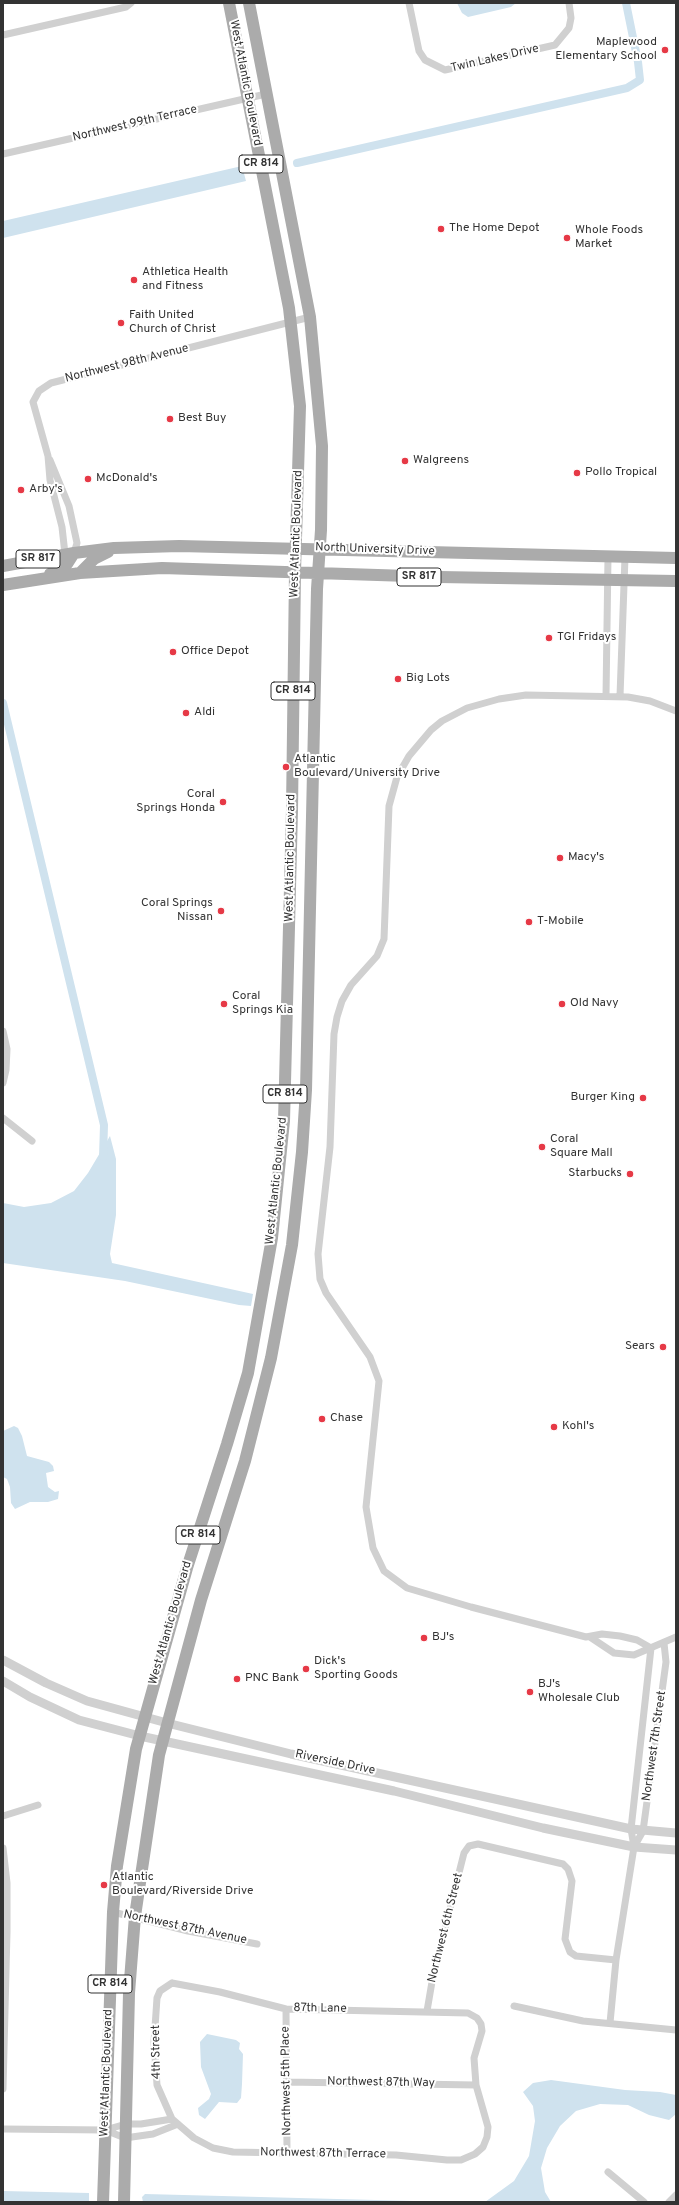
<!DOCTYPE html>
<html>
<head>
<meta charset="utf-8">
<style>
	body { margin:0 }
	#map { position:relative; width:679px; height:2205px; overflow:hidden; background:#fff; font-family:Overpass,sans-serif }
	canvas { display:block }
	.frame { position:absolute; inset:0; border:4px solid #333; pointer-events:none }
</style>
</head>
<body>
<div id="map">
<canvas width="679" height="2205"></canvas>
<div class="frame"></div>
</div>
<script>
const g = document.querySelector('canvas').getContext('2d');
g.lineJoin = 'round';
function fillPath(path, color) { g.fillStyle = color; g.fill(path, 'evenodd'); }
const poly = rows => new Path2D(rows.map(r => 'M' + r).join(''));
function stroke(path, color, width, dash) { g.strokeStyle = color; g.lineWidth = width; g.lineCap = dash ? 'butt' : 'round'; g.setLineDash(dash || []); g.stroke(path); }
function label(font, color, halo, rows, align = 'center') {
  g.font = font + ' Overpass,sans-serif'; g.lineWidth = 4; g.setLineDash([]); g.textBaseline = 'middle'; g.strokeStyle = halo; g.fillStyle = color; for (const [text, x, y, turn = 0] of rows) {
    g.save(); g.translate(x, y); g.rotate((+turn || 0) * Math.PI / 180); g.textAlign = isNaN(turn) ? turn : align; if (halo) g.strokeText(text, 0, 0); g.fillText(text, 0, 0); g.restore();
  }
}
fillPath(poly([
	[457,3,516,3,511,7,468,17,462,13],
	[242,166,246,181,3,238,3,221],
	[110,1136,116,1159,116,1215,110,1254,112,1263,253,1294,251,1306,239,1305,125,1281,3,1263,3,1203,24,1207,51,1203,74,1191,88,1173],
	[14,1426,18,1428,22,1436,27,1456,49,1462,53,1466,54,1471,46,1473,48,1487,55,1492,59,1491,58,1499,48,1502,30,1502,15,1509,11,1503,10,1487,7,1479,3,1477,3,1431],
	[207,2034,236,2040,240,2043,239,2049,243,2054,242,2084,241,2098,237,2103,219,2102,205,2119,199,2115,198,2108,209,2099,211,2094,201,2067,200,2042],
	[551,2080,625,2090,660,2092,676,2095,676,2114,669,2120,649,2115,628,2105,600,2104,576,2111,560,2126,547,2148,541,2168,545,2192,551,2202,485,2202,514,2181,529,2156,535,2121,533,2106,523,2092,533,2083],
	[3,2191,89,2193,89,2202,3,2202],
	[145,2194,414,2201,419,2202,143,2202,142,2197]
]), '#cfe2ee');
stroke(poly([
	[297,163,627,88,640,80,638,62,626,3],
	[3,703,104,1125,103,1157]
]), '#cfe2ee', 8);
stroke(poly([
	[409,3,419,51,425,60,445,70,555,45,569,28,571,18,569,3],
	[3,35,126,7,131,3],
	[3,154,266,94],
	[50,460,69,506,77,543,74,553],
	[65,554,62,527,50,480,48,456,33,402,39,391,51,383,310,317],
	[606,696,608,557],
	[620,696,625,557],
	[3,1031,7,1049,6,1070,3,1083],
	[3,1118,32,1141],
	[590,1637,614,1653,634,1655,676,1637],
	[651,1648,637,1640,620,1636,602,1634,586,1637,471,1607,407,1588,384,1571,373,1548,366,1507,379,1381,370,1357,326,1293,320,1279,318,1254,330,1147,334,1034,337,1017,342,1001,351,985,377,956,384,939,389,806,397,777,409,756,431,730,442,721,467,708,499,699,526,695,628,697,650,701,676,711],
	[3,1816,38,1805],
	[634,1847,643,1831,666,1662,664,1643],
	[3,1848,7,1883,7,1932,3,2089],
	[113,1912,188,1931,257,1944],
	[172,1983,220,1992,286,2009,468,2013,477,2018,481,2024,482,2031,474,2058,476,2085,488,2127,487,2137,483,2147,475,2154,461,2160,447,2160,396,2155,233,2152,213,2148,194,2138,172,2119,157,2085,154,2042,157,1998,160,1991,172,1983],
	[514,2006,583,2021,676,2030],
	[286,2009,287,2152],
	[427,2011,433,1976,464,1853,469,1846,478,1844,563,1864,568,1869,572,1881,565,1939,570,1952,576,1956,616,1960],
	[610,2023,616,1960,634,1847,631,1829,651,1648],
	[286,2082,476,2085],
	[3,2129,105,2130,126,2124,141,2124,172,2119],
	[105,2130,125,2138,153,2134,178,2124],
	[608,2172,644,2202],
	[669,2202,676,2195]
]), '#d0d0d0', 7);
stroke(poly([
	[3,1660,46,1683,87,1701,167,1723,291,1754,631,1829,676,1833],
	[3,1681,30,1697,79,1720,140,1736,394,1791,543,1828,634,1847,676,1850]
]), '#d0d0d0', 9);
stroke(poly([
	[3,566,74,553,114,548,179,546,676,558],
	[80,573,94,559,108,552],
	[50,574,67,564,74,553],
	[3,585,80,573,162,568,439,577,676,581],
	[103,2202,113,1912,117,1866,136,1749,187,1568,227,1444,248,1373,272,1238,284,1121,292,810,295,572,300,406,289,308,229,3],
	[124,2202,129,1993,135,1916,159,1755,201,1600,245,1461,271,1358,292,1245,302,1152,306,1090,317,589,321,530,322,446,310,317,249,3]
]), '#ababab', 12);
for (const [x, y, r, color] of [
	[665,50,4,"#e63946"],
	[441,229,4,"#e63946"],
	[567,238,4,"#e63946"],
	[134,280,4,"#e63946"],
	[121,323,4,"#e63946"],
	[170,419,4,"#e63946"],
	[405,461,4,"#e63946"],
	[577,473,4,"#e63946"],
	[88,479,4,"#e63946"],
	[21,490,4,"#e63946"],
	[549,638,4,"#e63946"],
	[173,652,4,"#e63946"],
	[398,679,4,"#e63946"],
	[186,713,4,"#e63946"],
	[286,767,4,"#e63946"],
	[223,802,4,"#e63946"],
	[560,858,4,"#e63946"],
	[221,911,4,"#e63946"],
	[529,922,4,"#e63946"],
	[224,1004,4,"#e63946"],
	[562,1004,4,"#e63946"],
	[643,1098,4,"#e63946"],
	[542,1147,4,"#e63946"],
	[630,1174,4,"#e63946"],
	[663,1347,4,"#e63946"],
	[322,1419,4,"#e63946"],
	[554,1427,4,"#e63946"],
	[424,1638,4,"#e63946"],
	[306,1669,4,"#e63946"],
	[237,1679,4,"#e63946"],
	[530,1692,4,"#e63946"],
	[104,1885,4,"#e63946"]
]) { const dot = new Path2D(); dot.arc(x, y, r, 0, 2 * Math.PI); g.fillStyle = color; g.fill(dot); stroke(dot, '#fff', 1.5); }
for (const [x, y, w] of [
	[261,164,44],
	[38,559,44],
	[419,577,44],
	[293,691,44],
	[285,1094,44],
	[198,1535,44],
	[110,1984,44]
]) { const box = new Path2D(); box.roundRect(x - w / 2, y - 9, w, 18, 3); g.fillStyle = '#fff'; g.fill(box); stroke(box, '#333', 1); }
label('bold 11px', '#333', null, [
	["CR 814",261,164],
	["SR 817",38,559],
	["SR 817",419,577],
	["CR 814",293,691],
	["CR 814",285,1094],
	["CR 814",198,1535],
	["CR 814",110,1984]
]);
label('12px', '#333', '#fff', [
	["Maplewood",657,43,"right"],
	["Elementary School",657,57,"right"],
	["The Home Depot",449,229],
	["Whole Foods",575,231],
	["Market",575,245],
	["Athletica Health",142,273],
	["and Fitness",142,287],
	["Faith United",129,316],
	["Church of Christ",129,330],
	["Best Buy",178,419],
	["Walgreens",413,461],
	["Pollo Tropical",585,473],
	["McDonald's",96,479],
	["Arby's",29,490],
	["TGI Fridays",557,638],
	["Office Depot",181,652],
	["Big Lots",406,679],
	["Aldi",194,713],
	["Atlantic",294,760],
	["Boulevard/University Drive",294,774],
	["Coral",215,795,"right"],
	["Springs Honda",215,809,"right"],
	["Macy's",568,858],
	["Coral Springs",213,904,"right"],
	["Nissan",213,918,"right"],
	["T-Mobile",537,922],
	["Coral",232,997],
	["Springs Kia",232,1011],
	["Old Navy",570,1004],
	["Burger King",635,1098,"right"],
	["Coral",550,1140],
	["Square Mall",550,1154],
	["Starbucks",622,1174,"right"],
	["Sears",655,1347,"right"],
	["Chase",330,1419],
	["Kohl's",562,1427],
	["BJ's",432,1638],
	["Dick's",314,1662],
	["Sporting Goods",314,1676],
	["PNC Bank",245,1679],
	["BJ's",538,1685],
	["Wholesale Club",538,1699],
	["Atlantic",112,1878],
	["Boulevard/Riverside Drive",112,1892]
], 'left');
label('12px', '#333', '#fff', [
	["Twin Lakes Drive",495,59,-13],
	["West Atlantic Boulevard",245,83,79],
	["Northwest 99th Terrace",135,124,-13],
	["Northwest 98th Avenue",127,364,-14],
	["West Atlantic Boulevard",297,534,-88],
	["North University Drive",375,550,2],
	["West Atlantic Boulevard",291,858,-89],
	["West Atlantic Boulevard",277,1181,-84],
	["West Atlantic Boulevard",171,1623,-74],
	["Northwest 7th Street",655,1746,-82],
	["Riverside Drive",335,1763,12],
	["Northwest 87th Avenue",185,1928,12],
	["Northwest 6th Street",446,1928,-76],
	["87th Lane",320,2009,1],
	["4th Street",157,2052,-91],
	["West Atlantic Boulevard",107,2073,-88],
	["Northwest 5th Place",287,2081,-91],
	["Northwest 87th Way",381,2083,1],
	["Northwest 87th Terrace",323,2154,1]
]);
</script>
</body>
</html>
